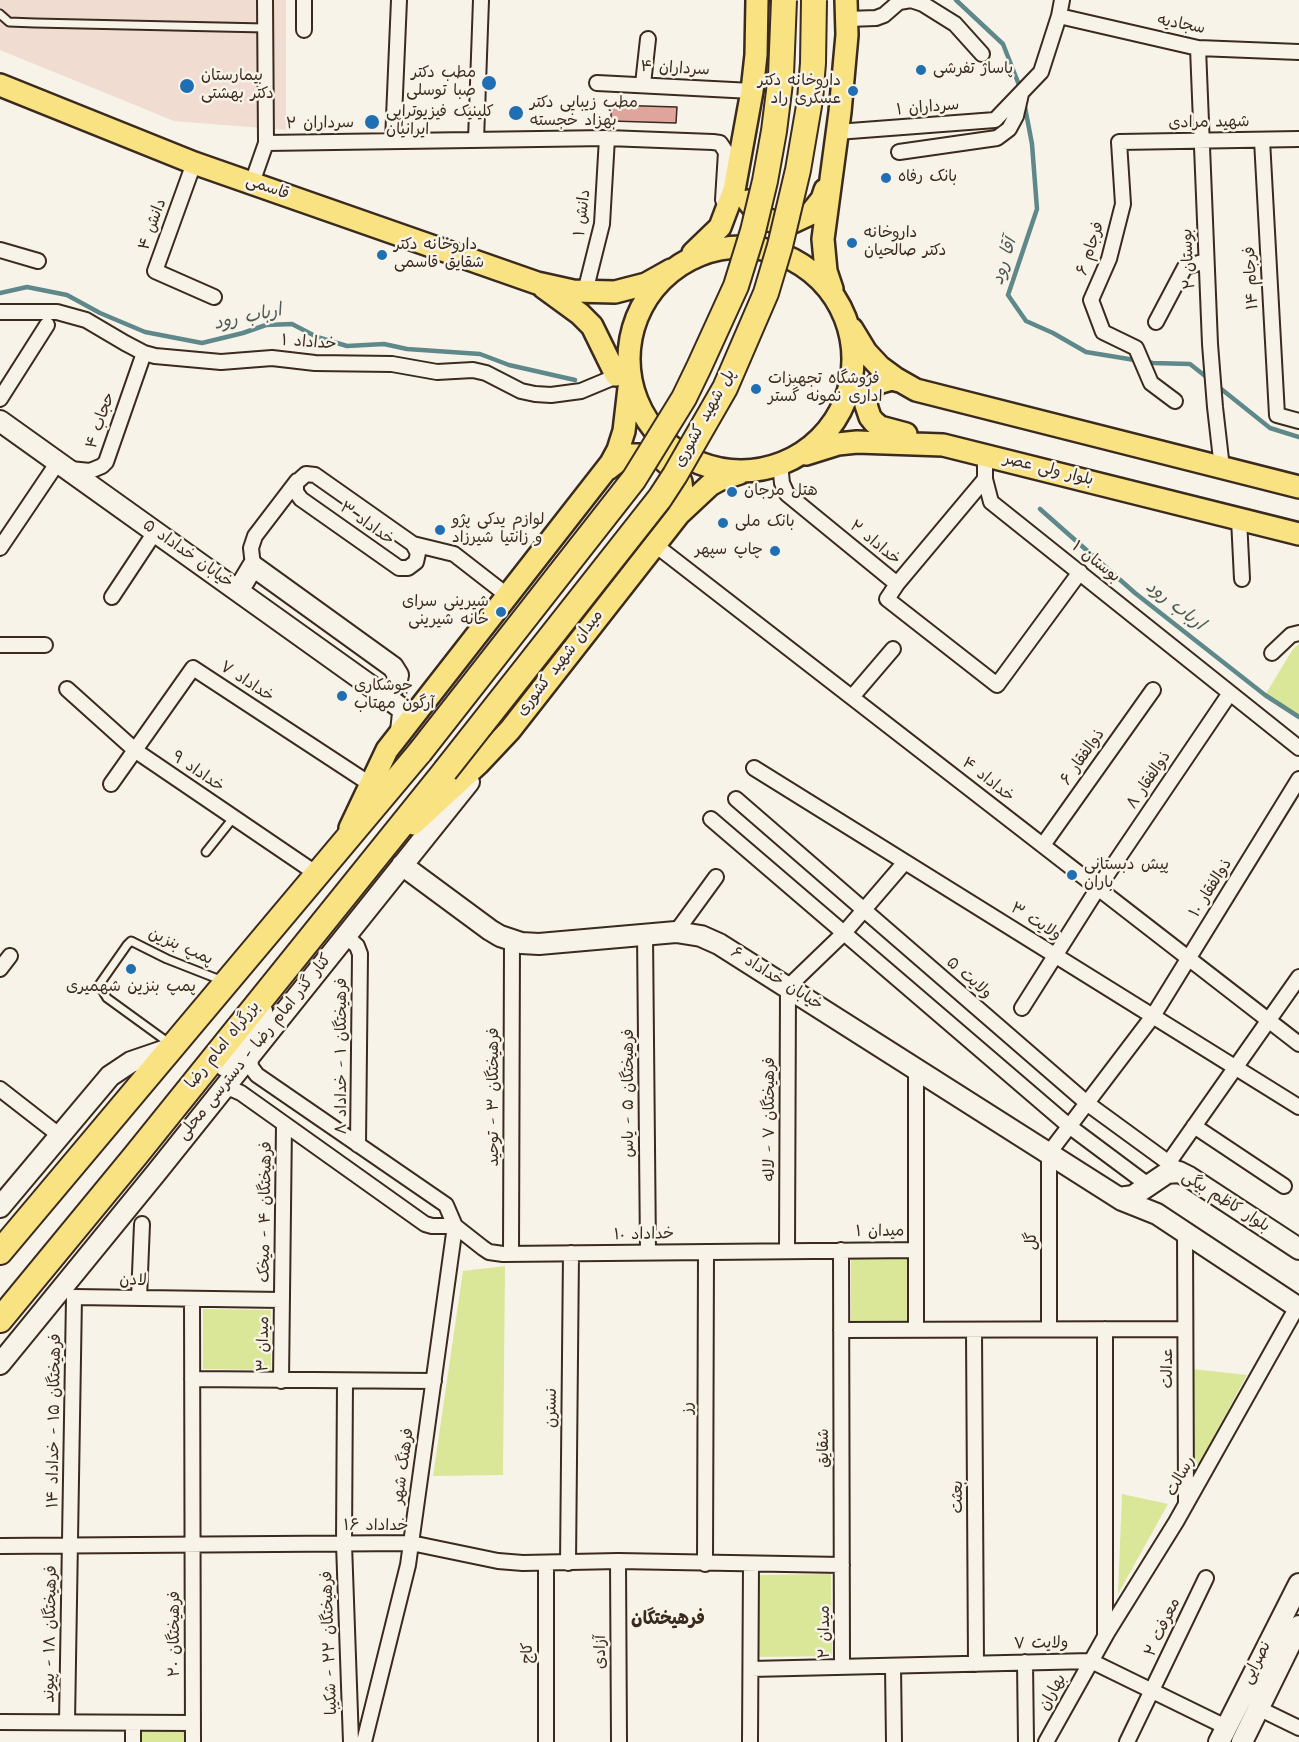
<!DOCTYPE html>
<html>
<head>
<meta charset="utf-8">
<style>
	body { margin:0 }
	canvas { display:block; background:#f7f3e8 }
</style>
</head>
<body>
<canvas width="1299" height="1742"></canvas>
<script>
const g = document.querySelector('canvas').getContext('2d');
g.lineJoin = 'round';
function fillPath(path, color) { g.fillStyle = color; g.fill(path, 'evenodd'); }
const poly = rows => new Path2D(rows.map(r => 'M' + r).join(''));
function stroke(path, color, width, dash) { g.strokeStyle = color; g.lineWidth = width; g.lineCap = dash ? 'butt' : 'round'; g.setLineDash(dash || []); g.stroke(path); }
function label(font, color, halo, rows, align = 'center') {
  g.font = font + ' Kalam,"Playpen Sans Arabic",sans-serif'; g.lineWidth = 5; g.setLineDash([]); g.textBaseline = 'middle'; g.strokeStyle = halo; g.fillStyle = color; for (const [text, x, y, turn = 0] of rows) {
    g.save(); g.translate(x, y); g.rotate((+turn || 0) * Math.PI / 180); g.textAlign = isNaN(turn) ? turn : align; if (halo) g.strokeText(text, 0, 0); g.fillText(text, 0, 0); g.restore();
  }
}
fillPath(poly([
	[0,0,286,0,286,130,174,121,0,50]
]), '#f0dcd1');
fillPath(poly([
	[1299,644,1299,717,1265,695,1293,649],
	[908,1257,909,1321,851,1322,851,1258],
	[505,1266,503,1475,433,1476,463,1271],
	[203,1309,271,1310,271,1370,203,1369],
	[1193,1369,1247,1375,1187,1486],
	[1122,1494,1168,1504,1118,1594],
	[831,1574,832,1656,759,1657,758,1575],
	[141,1729,185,1729,185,1742,141,1742]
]), '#dae799');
stroke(poly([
	[956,0,1003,44,1021,90],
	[1024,102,1032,144,1037,209,1008,295,1026,321,1053,333,1086,352,1153,363,1190,364,1209,379],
	[0,293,27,287,67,295,100,313,145,332,202,343,243,333,266,325,292,324,317,337,347,346,384,344,407,349,480,354,509,365,575,380],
	[1215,384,1270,428,1299,437],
	[1040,509,1135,593,1265,695,1299,717]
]), '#5f888a', 4.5);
const building = poly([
	[611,105,677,107,676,123,611,121,611,105]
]);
fillPath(building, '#dfa59c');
stroke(building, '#3b2a1e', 1.5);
const lane = poly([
	[0,14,9,22,35,23,265,28],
	[206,852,234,817],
	[169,1043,107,998,99,985,127,945,131,941,167,959,223,981]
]);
const street = poly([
	[304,0,304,30],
	[1059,16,1198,48,1299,52],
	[847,19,876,18,884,15,899,2,911,0,923,4,955,24,982,54],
	[1198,48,1210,344,1215,407,1222,468],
	[597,83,752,91],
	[643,84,648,39],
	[837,132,995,120,1041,72,1059,16,1062,0],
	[476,140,481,0],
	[1262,140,1277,415,1299,421],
	[393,141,399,0],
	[266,143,607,138,713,142,720,143,726,152,723,200],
	[899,152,997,138,1009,129,1016,116,1021,94],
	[194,163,155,271,214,297],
	[252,183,266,143,265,0],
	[0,250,38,261],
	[585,292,602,224,607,138],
	[0,312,57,312,86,320,125,343,144,353,155,356,221,362,272,358,315,363,392,364,437,372,473,370,486,373,521,391,535,394,551,395,581,391,629,371],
	[1156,322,1185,267,1206,261],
	[0,399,47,325],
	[1175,401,1151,383,1136,348,1103,332,1091,300,1109,259,1123,204,1119,142,1299,139],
	[985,455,985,479,991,502,1299,748],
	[780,464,782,483,787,494,897,584,887,599,997,685,1080,572],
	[70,469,90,471,102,466,106,462,144,353],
	[1239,519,1242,579],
	[413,544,418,553,416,562,408,568,399,568,301,499,296,492,296,483,306,474,315,475,413,544,454,554,508,596],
	[654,544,1299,1044],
	[0,548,58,462],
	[253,566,251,548,255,536,297,481],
	[897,584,985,479],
	[112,597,155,532],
	[0,645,45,645],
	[1272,653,1291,635,1299,633],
	[67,689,136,751,317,874],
	[852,697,893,649],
	[754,768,1299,1107],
	[111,784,193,668,370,784],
	[736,799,1088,1104,1184,1174],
	[711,819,1069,1126,1148,1185],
	[1043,845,1153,690],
	[676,932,716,877],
	[645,934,648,1252],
	[346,936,357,946,360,954,358,1145],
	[0,969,10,956],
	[1022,1008,1098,888,1230,693],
	[0,1089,59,1135],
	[222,1090,232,1089,241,1093,425,1224,432,1226,455,1226,446,1205,257,1075,251,1067,250,1056],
	[1194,1126,1284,1186],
	[1169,1162,1299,977],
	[455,1226,483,1248,489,1252,503,1254,916,1250],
	[1185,1232,1186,1503],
	[841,1250,842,1667],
	[787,1251,788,987,844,933,905,862],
	[511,1254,512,940],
	[139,1298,142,1224],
	[192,1299,193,1742],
	[1049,1329,1049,1153,1153,1016,1299,779],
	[841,1330,1185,1329],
	[916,1330,916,1069],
	[974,1330,976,1664],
	[192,1379,434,1381],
	[281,1381,284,1124],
	[345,1381,344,1544,351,1742],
	[0,1546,411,1543,498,1561,523,1563,618,1561,842,1565],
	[618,1561,619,1742],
	[546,1563,546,1742],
	[568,1563,571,1253],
	[705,1564,706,1252],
	[1105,1636,1105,1329],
	[1025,1662,1026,1742],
	[893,1666,894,1742],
	[751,1669,1091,1661,1226,1727],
	[1258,1708,1299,1728],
	[0,1722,193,1723],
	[67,1722,74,1297,282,1300],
	[133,1723,133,1742],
	[364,1742,408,1565,455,1226],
	[750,1742,751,1564],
	[1046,1742,1107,1633,1176,1522,1297,1307],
	[1127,1742,1206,1578]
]);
const secondary = poly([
	[0,421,375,689,388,691,396,685,398,675,393,667,253,566,238,591],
	[375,689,401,708,403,713,401,731],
	[402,865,490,930,500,936,521,943,539,944,676,932,701,936,719,944,1122,1200,1157,1214,1299,1308],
	[225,1066,245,1040,262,1011],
	[1119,1198,1133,1196,1167,1173,1179,1172,1189,1177,1299,1249],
	[0,1207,110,1076,131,1062,169,1049],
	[0,1364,156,1173,469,782],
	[1219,1742,1299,1584],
	[1242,1742,1299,1626]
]);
const primary = poly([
	[0,85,194,163,537,283,573,291,615,292,646,284,671,270],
	[748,201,758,214,766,219,775,222,793,222,810,214,822,199,825,190],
	'629 359a112 112 0 1 1 224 0a112 112 0 1 1-224 0Z',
	[693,253,720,227,734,190,752,91,756,55,757,0],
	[543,287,580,314,592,326,616,375],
	[832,289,826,271,823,239,840,112,847,35,846,0],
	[852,329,866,352,880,367,895,378,916,390,1299,487],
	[899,381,892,379,878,383,869,392,866,405,870,417,874,422,880,427,906,434],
	[806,454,838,444,857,442,943,445,1299,534],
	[608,469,621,459,631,455,652,455,661,458,677,472,681,482,683,502,679,514],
	[413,824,478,764,510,730,679,514,710,485,719,480,740,473],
	[350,828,387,750,611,463,618,450,624,431,629,388]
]);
const highway = poly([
	[0,1252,420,752],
	[0,1320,136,1155,445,771]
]);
stroke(lane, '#3b2a1e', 11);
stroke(street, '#3b2a1e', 18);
stroke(secondary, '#3b2a1e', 24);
stroke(primary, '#3b2a1e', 26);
stroke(highway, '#3b2a1e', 28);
stroke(lane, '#f7f3e8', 7);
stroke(street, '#f7f3e8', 14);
stroke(secondary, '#f7f3e8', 20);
stroke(primary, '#f8e281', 21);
stroke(highway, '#f8e281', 24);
const highwayBridge = poly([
	[420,752,634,479,684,398,699,367,736,286,753,231,765,181,774,131,781,75,784,0],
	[445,771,660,498,675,475,725,388,766,293,780,246,798,170,810,100,813,63,814,0]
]);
stroke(highwayBridge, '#3b2a1e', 28, []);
stroke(highwayBridge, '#f8e281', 24);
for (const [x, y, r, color] of [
	[921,70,6,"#1f6fb2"],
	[489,83,8,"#1f6fb2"],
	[187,86,8,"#1f6fb2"],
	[853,91,6,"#1f6fb2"],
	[516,113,8,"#1f6fb2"],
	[372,122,8,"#1f6fb2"],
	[886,178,6,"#1f6fb2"],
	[852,243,6,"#1f6fb2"],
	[382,255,6,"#1f6fb2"],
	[756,389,6,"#1f6fb2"],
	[732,492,6,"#1f6fb2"],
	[723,523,6,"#1f6fb2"],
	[440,530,6,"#1f6fb2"],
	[775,551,6,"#1f6fb2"],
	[501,612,6,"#1f6fb2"],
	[342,696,6,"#1f6fb2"],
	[1072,875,6,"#1f6fb2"],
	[131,969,6,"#1f6fb2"]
]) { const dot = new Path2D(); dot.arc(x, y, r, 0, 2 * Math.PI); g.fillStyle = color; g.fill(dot); stroke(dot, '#f7f3e8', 2); }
label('16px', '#3b2a1e', '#f7f3e8', [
	["سجادیه",1181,26,11],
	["سرداران ۴",675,70,3],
	["سرداران ۱",928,109,-5],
	["شهید مرادی",1209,124,-1],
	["سرداران ۲",320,125,-1],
	["قاسمی",267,189,20],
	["دانش ۱",584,213,-83],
	["دانش ۴",154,225,-70],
	["فرجام ۶",1092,249,-71],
	["بوستان ۲",1190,259,-93],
	["فرجام ۱۴",1253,278,-93],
	["خداداد ۱",309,344,4],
	["پل شهید کشوری",706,419,-61],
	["حجاب ۴",102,421,-71],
	["بلوار ولی عصر",1048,471,14],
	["خداداد ۳",366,525,35],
	["خداداد ۲",874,544,39],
	["خیابان خداداد ۵",187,555,35],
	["بوستان ۱",1095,563,38],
	["میدان شهید کشوری",561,664,-52],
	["خداداد ۷",246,683,33],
	["ذوالفقار ۶",1084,758,-55],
	["خداداد ۹",197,773,34],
	["خداداد ۴",987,781,38],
	["ذوالفقار ۸",1150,781,-56],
	["ذوالفقار ۱۰",1212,889,-58],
	["ولایت ۳",1035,923,32],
	["پمپ بنزین",180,948,24],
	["ولایت ۵",968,979,41],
	["خیابان خداداد ۶",776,980,32],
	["بزرگراه امام رضا",224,1046,-51],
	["کنار گذر امام رضا - دسترسی محلی",256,1048,-51],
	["فرهیختگان ۱ - خداداد ۸",343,1056,-90],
	["فرهیختگان ۵ - یاس",630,1093,-90],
	["فرهیختگان ۳ - توحید",495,1097,-90],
	["فرهیختگان ۷ - لاله",771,1119,-90],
	["بلوار کاظم بیگی",1225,1203,32],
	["فرهیختگان ۴ - میخک",267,1212,-89],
	["میدان ۱",880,1233,-1],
	["خداداد ۱۰",644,1236,-1],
	["گل",1033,1241,-90],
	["لادن",133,1282,1],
	["میدان ۳",265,1344,-89],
	["عدالت",1169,1368,-90],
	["نسترن",553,1408,-89],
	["رز",689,1408,-90],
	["فرهیختگان ۱۵ - خداداد ۱۴",56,1421,-89],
	["شقایق",825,1448,-90],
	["فرهنگ شهر",405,1466,-82],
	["رسالت",1182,1477,-61],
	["بعثت",959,1497,-90],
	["خداداد ۱۶",376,1527],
	["معرفت ۲",1164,1628,-65],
	["میدان ۲",826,1632,-90],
	["فرهیختگان ۱۸ - پیوند",52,1634,-89],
	["فرهیختگان ۲۰",176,1634,-90],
	["فرهیختگان ۲۲ - شکیبا",331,1643,-92],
	["ولایت ۷",1041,1645,-1],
	["آزادی",602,1652,-90],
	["کاج",529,1653,-90],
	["نصرایی",1258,1663,-63],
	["بهاران",1054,1693,-61]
]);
label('16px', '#3b2a1e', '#f7f3e8', [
	["پاساژ تفرشی",933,70],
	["مطب دکتر",476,74,"right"],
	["صبا توسلی",476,92,"right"],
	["بیمارستان",201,77],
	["دکتر بهشتی",201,95],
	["داروخانه دکتر",841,82,"right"],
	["عسکری راد",841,100,"right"],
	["مطب زیبایی دکتر",530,104],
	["بهزاد خجسته",530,122],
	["کلینیک فیزیوتراپی",386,113],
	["ایرانیان",386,131],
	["بانک رفاه",898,178],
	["داروخانه",864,234],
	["دکتر صالحیان",864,252],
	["داروخانه دکتر",394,246],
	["شقایق قاسمی",394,264],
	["فروشگاه تجهیزات",768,380],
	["اداری نمونه گستر",768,398],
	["هتل مرجان",744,492],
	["لوازم یدکی پژو",452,521],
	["و زانتیا شیرزاد",452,539],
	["بانک ملی",735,523],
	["چاپ سپهر",763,551,"right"],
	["شیرینی سرای",489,603,"right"],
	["خانه شیرینی",489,621,"right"],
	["جوشکاری",354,687],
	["آرگون مهتاب",354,705],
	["پیش دبستانی",1084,866],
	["باران",1084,884],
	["پمپ بنزین شهمیری",131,988,"center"]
], 'left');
label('italic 18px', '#4d5954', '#f7f3e8', [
	["آقا رود",1006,262,-73],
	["ارباب رود",248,319,-12],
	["ارباب رود",1174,607,38]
]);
label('bold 18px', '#3b2a1e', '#f7f3e8', [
	["فرهیختگان",668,1621]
]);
</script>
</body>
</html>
